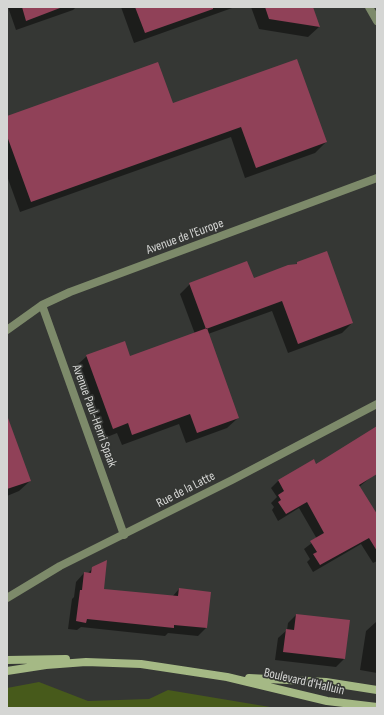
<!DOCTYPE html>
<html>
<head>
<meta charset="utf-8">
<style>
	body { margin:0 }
	#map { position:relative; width:384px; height:715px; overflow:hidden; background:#353734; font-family:"Sofia Sans Condensed",sans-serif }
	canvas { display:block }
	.frame { position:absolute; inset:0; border:8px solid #d5d6d4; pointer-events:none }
</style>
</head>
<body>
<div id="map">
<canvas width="384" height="715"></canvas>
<div class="frame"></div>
</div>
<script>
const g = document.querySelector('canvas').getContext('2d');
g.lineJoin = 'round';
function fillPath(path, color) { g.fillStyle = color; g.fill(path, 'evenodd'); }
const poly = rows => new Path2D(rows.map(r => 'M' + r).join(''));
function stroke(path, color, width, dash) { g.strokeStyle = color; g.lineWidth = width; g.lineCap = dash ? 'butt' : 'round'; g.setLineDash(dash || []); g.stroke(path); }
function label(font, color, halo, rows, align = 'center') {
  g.font = font + ' "Sofia Sans Condensed",sans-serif'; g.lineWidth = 3.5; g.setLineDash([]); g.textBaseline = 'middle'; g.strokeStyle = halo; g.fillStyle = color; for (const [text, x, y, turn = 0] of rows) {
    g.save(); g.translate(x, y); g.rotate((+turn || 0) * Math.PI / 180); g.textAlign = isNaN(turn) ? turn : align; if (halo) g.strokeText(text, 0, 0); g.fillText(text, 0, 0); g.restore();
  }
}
fillPath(poly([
	[39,682,88,701,149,699,168,690,276,708,7,708,7,688]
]), '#475a1b');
fillPath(poly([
	[8,7,76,7,73,10,16,30],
	[121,7,235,7,134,43],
	[251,7,312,7,319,27,308,37,259,29],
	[172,105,326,142,315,153,245,178,231,137,20,212,7,176,7,117],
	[298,262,352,323,342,333,288,353,272,311,208,334,238,418,227,428,186,443,179,424,122,445,117,433,102,439,76,366,87,356,130,358,195,334,180,294,190,284,253,279,295,266],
	[7,417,30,481,19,491,7,496],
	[377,427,377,467,371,477,359,487,377,516,377,561,373,563,361,544,313,572,307,562,310,559,304,549,317,539,299,508,278,521,272,510,274,507,271,503,277,497,271,488,278,481,313,460,316,465],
	[93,568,103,590,172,597,179,589,210,593,206,628,198,636,168,633,165,636,81,627,77,630,68,629,72,599,74,597,76,582,84,573,87,574],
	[296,615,344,659,336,667,275,660,278,638,287,630,288,623],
	[376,622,377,622,377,673,360,670,366,631]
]), '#0007');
fillPath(poly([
	[22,7,60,7,60,8,26,21],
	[135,7,213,7,213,9,145,33],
	[265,7,313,7,320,27,269,19],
	[297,59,327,142,256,168,241,127,31,202,7,136,7,116,158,62,173,103],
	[327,251,353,323,298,344,282,301,206,329,189,283,247,261,254,278,288,265,297,264,297,262],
	[207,328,239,418,197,433,190,414,132,435,128,423,113,429,86,355,125,341,130,356],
	[7,418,8,418,31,481,7,489],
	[377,426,377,474,359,485,377,514,377,551,369,538,320,565,313,554,317,552,310,541,324,533,307,502,286,514,278,502,281,500,278,495,284,491,278,480,314,459,316,464],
	[107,560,104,589,178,596,179,588,211,592,207,628,174,625,174,628,87,619,86,623,76,621,80,590,82,590,84,572,91,573,92,567],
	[296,614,350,620,345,659,283,652,286,629,294,630]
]), '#904158');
stroke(poly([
	[369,7,377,21],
	[42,305,124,535],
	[7,330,42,305,70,292,377,178],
	[7,598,60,566,232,480,377,404]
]), '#7d8a6a', 8);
stroke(poly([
	[7,660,66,659],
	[7,671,46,665,86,662,141,664,227,677,327,701,377,707],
	[249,678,326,682,377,690]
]), '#a5b985', 8);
label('13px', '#d5d6d4', '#353734', [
	["Avenue de l'Europe",185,237,-20],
	["Avenue Paul-Henri Spaak",94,416,70],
	["Rue de la Latte",186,490,-27],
	["Boulevard d'Halluin",304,682,13]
]);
</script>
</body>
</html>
